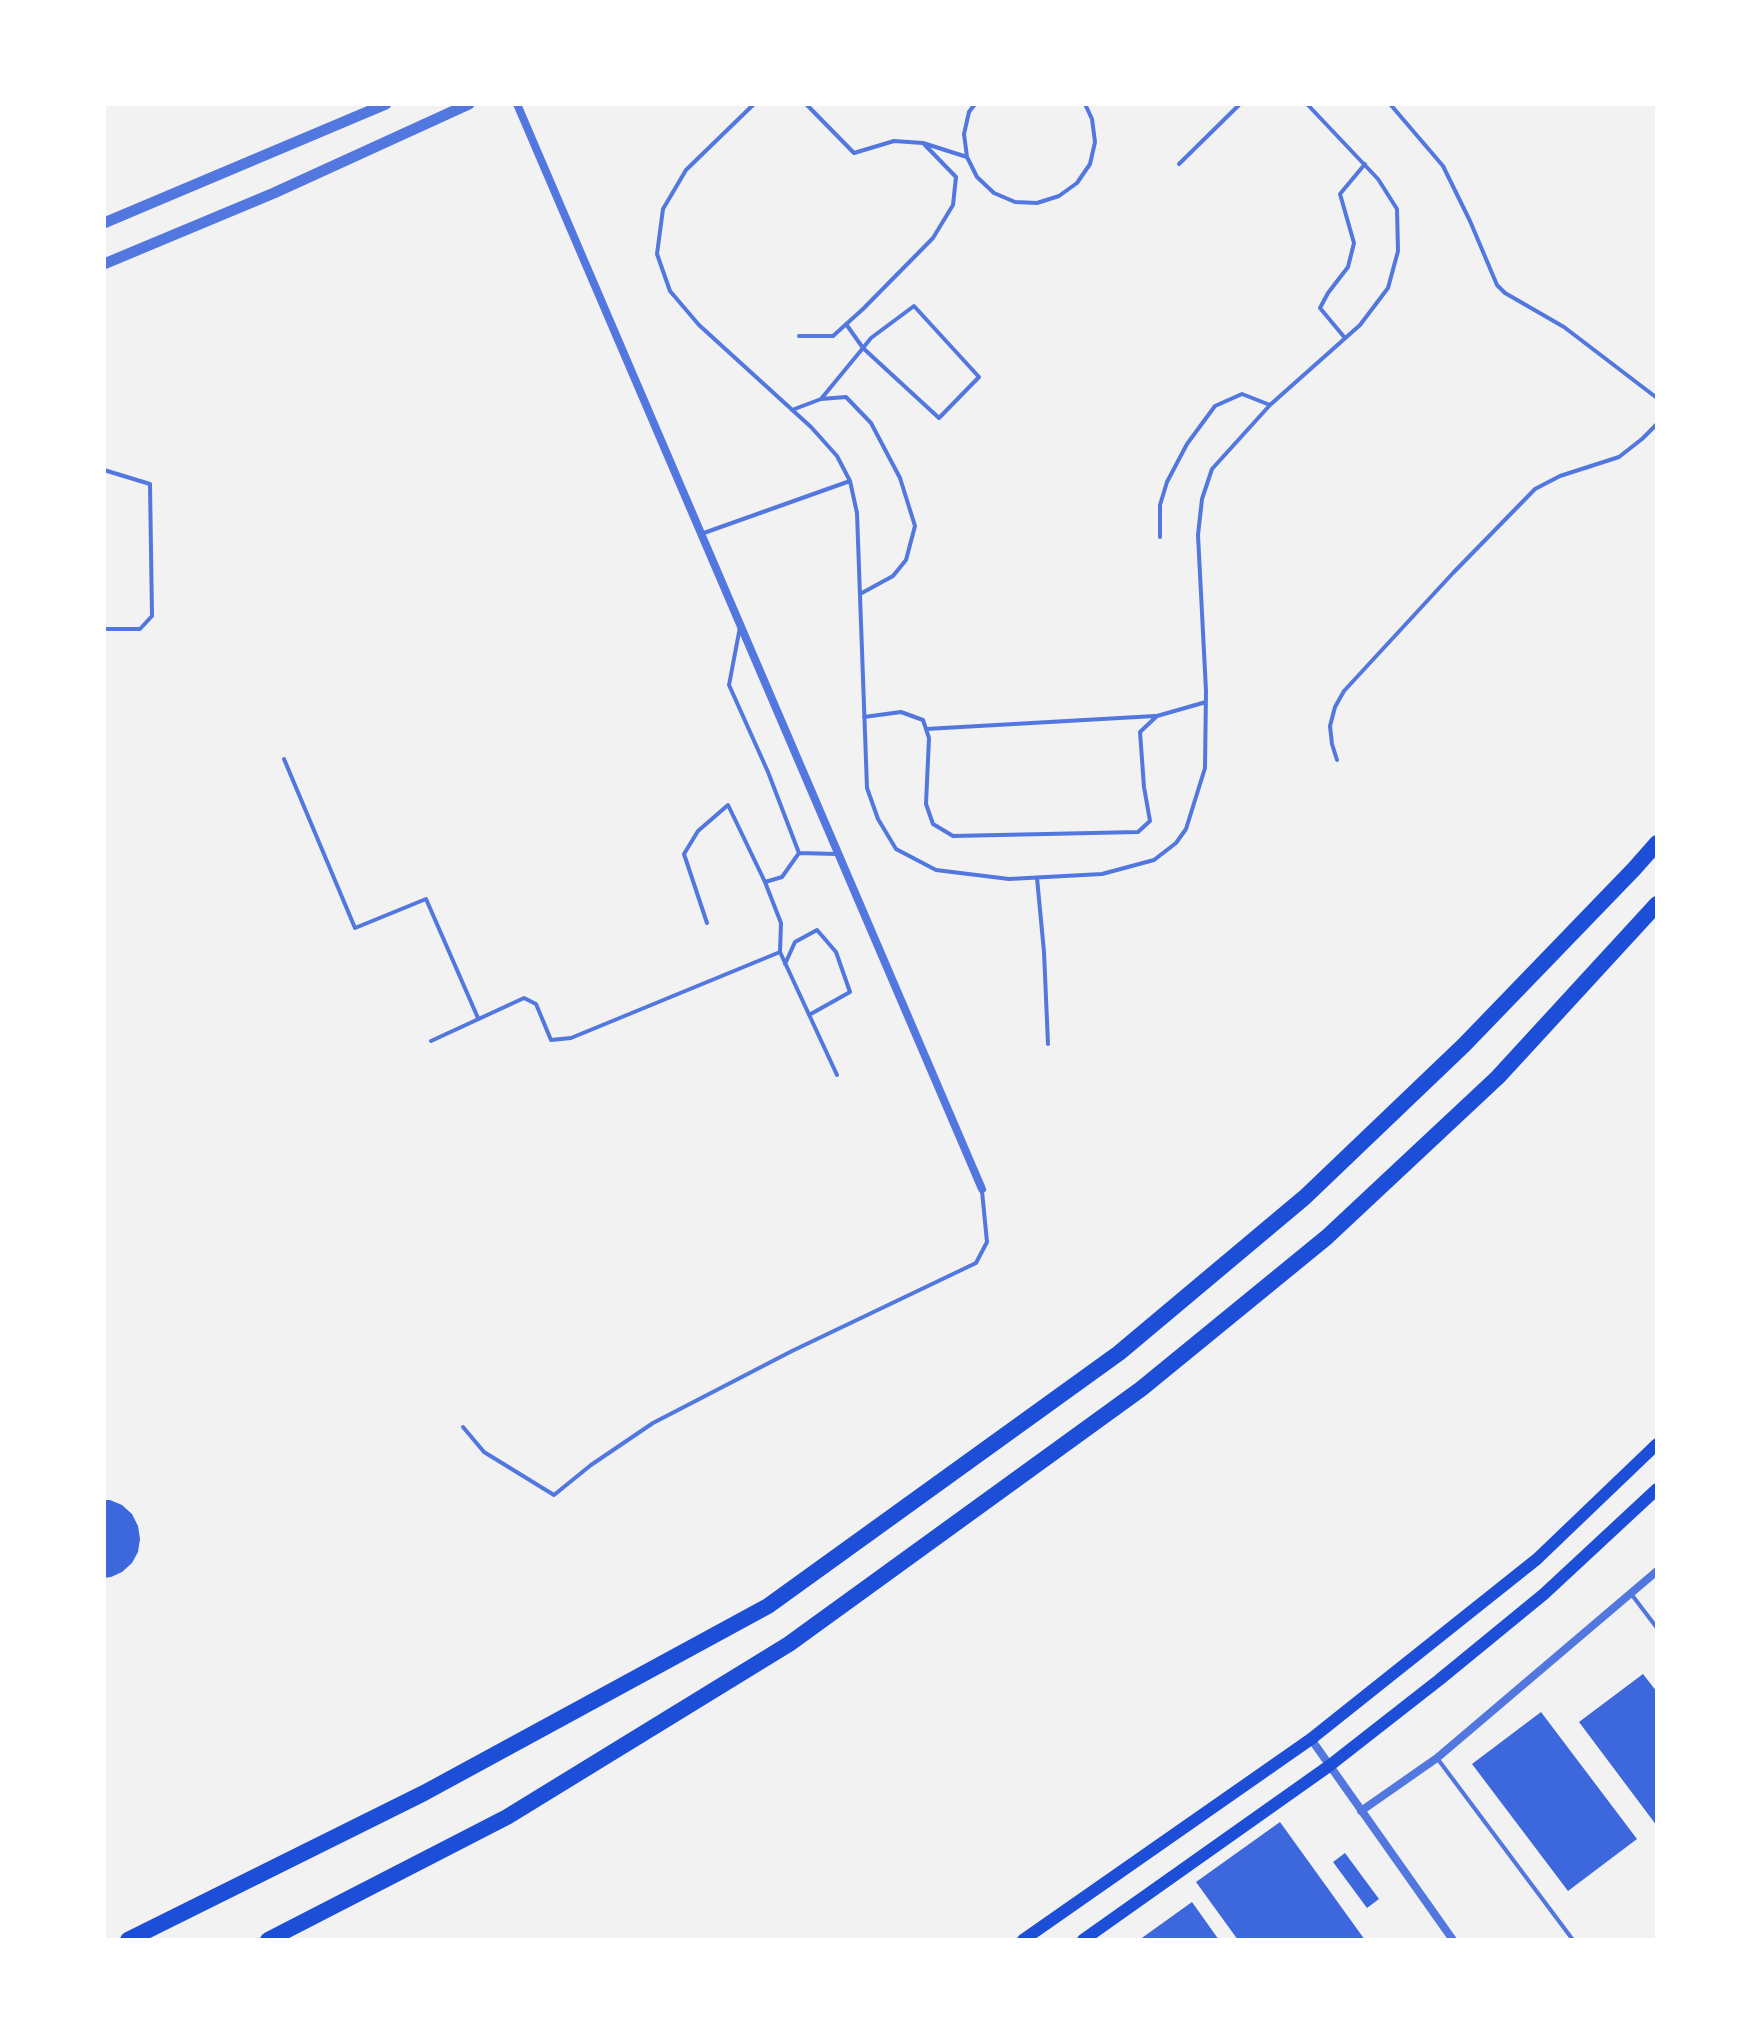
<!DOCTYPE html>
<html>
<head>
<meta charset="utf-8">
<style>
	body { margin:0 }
	#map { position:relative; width:1761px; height:2044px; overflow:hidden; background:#f2f2f2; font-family:Georgia,serif }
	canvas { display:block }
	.frame { position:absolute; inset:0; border:106px solid #fff; pointer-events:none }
</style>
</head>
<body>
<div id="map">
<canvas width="1761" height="2044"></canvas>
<div class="frame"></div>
</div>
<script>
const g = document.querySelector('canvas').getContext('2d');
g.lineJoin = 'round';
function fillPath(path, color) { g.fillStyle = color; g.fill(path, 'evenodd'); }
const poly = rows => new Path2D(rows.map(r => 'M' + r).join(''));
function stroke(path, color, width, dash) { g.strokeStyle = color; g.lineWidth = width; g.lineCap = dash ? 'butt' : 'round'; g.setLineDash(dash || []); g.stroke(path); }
fillPath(poly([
	[104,1500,110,1500,122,1505,132,1514,138,1526,140,1539,138,1552,132,1563,122,1572,111,1577,104,1578],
	[1643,1674,1657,1692,1657,1826,1579,1722],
	[1541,1712,1637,1839,1568,1891,1472,1764],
	[1280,1822,1365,1940,1238,1940,1196,1882],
	[1345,1853,1379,1899,1367,1908,1333,1862],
	[1192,1902,1219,1940,1139,1940]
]), '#3d67dc');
stroke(poly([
	[754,104,686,170,663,209,657,254,670,291,699,325,811,427,837,456,850,481,857,513,867,788,878,819,896,849,936,870,1009,879,1102,874,1154,860,1176,843,1186,829,1205,768,1206,691,1198,535,1202,499,1212,469,1270,405,1360,325,1388,288,1398,251,1397,209,1378,179,1307,104],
	[806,104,854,153,894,141,923,143,967,157],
	[975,104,969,112,964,134,967,157,977,177,994,193,1015,202,1037,203,1059,196,1077,183,1090,164,1095,142,1092,119,1085,104],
	[1390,104,1443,166,1470,221,1497,285,1505,293,1564,327,1657,398],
	[1179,164,1240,104],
	[799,336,833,336,863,309,933,238,953,205,956,177,923,143],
	[1345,338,1320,308,1328,293,1348,267,1354,243,1340,194,1365,164],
	[821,399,863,348,871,338,914,306,979,377,939,418,863,348,846,324],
	[792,410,821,399,846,397,871,423,900,478,915,526,906,560,893,576,860,594],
	[104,470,150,484,152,616,140,629,104,629],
	[701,534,850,481],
	[1160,537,1160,505,1167,482,1187,444,1215,406,1242,394,1270,405],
	[740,627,729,685,768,772,799,853,837,854],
	[864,717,901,712,923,720,929,738,926,804,933,824,953,836,1138,832,1150,821,1144,787,1140,732,1157,716,1206,702],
	[926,729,1155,716],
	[284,759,355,928,426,899,478,1018],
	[1337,760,1332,744,1330,726,1335,707,1344,691,1453,573,1535,489,1560,476,1619,457,1642,439,1657,424],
	[1037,878,1044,952,1048,1044],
	[707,923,684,854,698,831,728,805,765,882],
	[780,952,837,1075],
	[785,964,795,942,817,930,836,952,850,992,809,1015],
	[431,1041,524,998,536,1004,551,1040,571,1038,780,952,781,923,765,882,782,877,799,853],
	[463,1427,484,1452,554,1495,591,1465,653,1423,792,1351,976,1263,987,1242,982,1191],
	[1632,1595,1657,1628],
	[1437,1758,1573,1940]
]), '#5277de', 4);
stroke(poly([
	[517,104,982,1189],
	[1311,1739,1453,1940],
	[1361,1811,1437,1758,1657,1571]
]), '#5277de', 8);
stroke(poly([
	[104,223,386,104],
	[104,264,274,193,469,104]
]), '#5277de', 11);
stroke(poly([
	[1023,1940,1311,1739,1537,1559,1657,1444],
	[1083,1940,1329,1766,1439,1680,1544,1594,1657,1489]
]), '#1d4ed8', 12);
stroke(poly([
	[128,1940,424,1793,768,1606,1119,1353,1305,1197,1464,1045,1634,869,1657,843],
	[268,1940,507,1817,789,1644,1141,1389,1327,1237,1498,1077,1657,904]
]), '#1d4ed8', 16);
</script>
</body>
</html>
